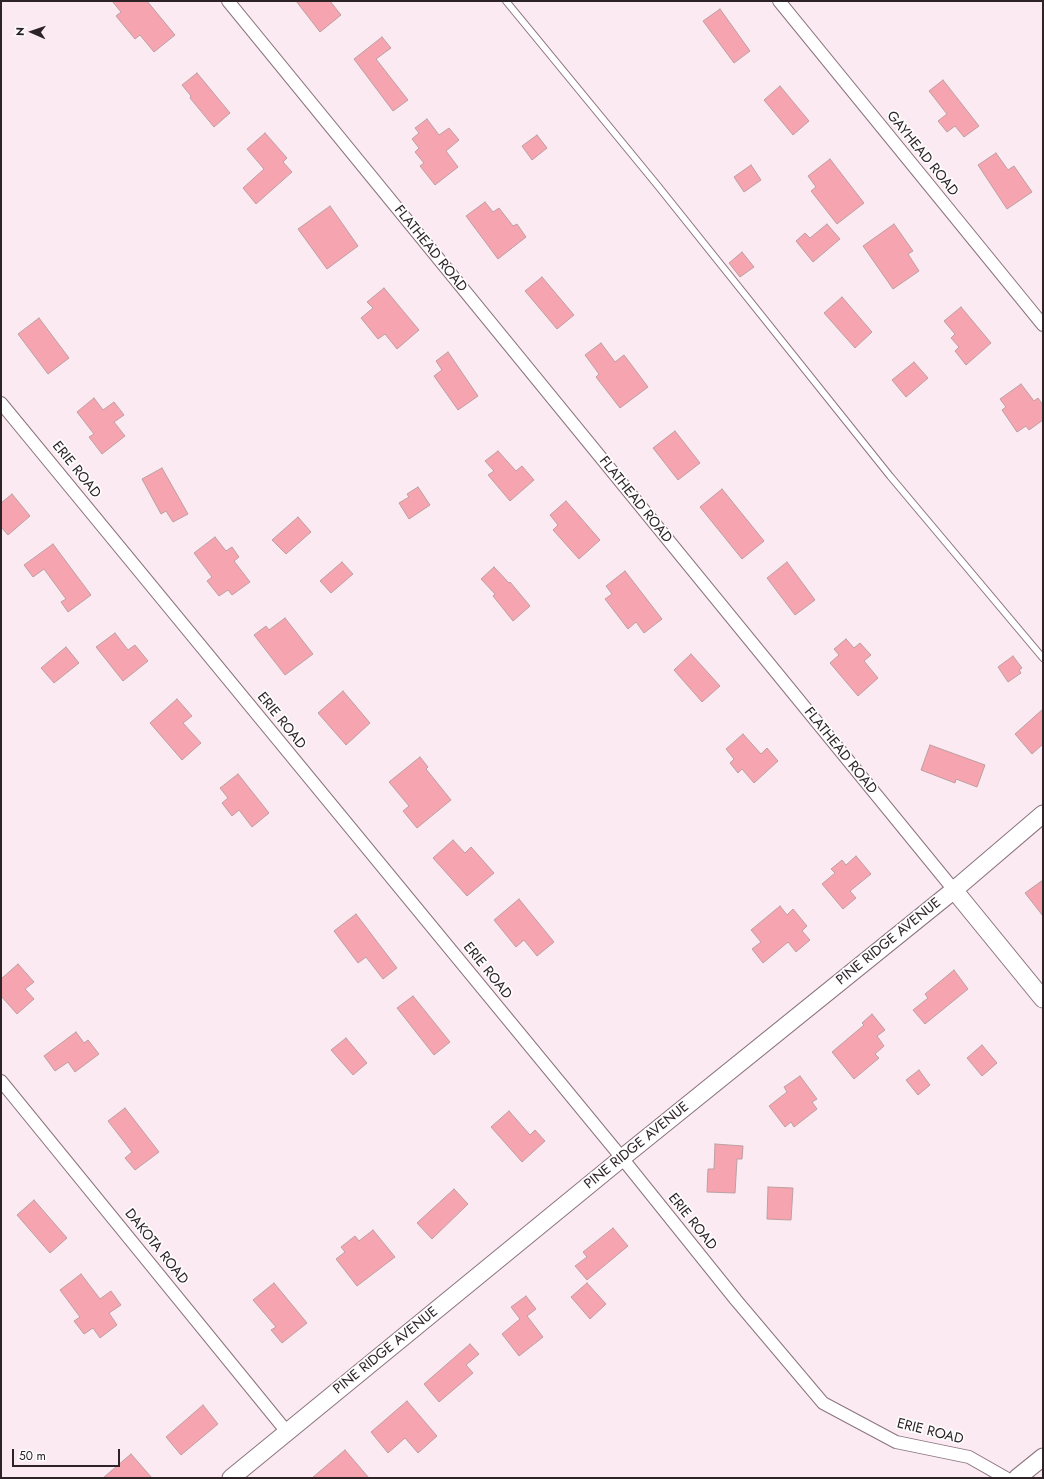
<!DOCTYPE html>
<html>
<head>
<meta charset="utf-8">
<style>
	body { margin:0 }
	#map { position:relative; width:1044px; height:1479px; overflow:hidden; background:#fbeaf1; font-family:Jost,sans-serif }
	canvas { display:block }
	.frame { position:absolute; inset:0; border:2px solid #2d2327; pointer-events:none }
	.north { position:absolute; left:12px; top:12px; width:40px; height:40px; -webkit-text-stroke:3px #fdfdfd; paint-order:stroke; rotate:272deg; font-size:11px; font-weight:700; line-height:16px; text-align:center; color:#2d2327 }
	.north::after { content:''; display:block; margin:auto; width:14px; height:18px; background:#2d2327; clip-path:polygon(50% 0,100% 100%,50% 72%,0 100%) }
	.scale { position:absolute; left:12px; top:1449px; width:108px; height:18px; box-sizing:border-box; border:2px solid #2d2327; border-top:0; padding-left:5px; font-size:12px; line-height:14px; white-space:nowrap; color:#2d2327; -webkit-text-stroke:3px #fdfdfd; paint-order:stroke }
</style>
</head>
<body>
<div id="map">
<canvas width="1044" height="1479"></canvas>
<div class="frame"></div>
<div class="north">N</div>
<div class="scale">50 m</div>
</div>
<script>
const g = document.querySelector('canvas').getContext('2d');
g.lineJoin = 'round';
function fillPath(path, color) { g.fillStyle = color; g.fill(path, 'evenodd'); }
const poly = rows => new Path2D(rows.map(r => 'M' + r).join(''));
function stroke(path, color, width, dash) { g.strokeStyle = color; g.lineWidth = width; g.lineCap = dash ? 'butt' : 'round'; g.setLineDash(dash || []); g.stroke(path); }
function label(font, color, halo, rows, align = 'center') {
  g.font = font + ' Jost,sans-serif'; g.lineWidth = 3.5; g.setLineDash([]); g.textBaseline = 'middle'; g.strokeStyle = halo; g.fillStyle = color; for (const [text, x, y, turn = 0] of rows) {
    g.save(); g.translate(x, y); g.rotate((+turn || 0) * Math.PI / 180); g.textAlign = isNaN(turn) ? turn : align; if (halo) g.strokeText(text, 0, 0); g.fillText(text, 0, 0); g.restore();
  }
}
const building = poly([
	[112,1,147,1,175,35,154,52,140,35,135,39,116,16,121,12,112,1],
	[296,1,330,1,341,15,320,32,296,1],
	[720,9,750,51,734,63,703,21,720,9],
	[382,37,391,48,376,59,408,100,393,111,354,59,382,37],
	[197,73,230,113,214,127,190,98,191,96,182,85,197,73],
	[943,80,979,126,964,137,955,126,947,132,938,121,947,114,929,91,943,80],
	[780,86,809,121,793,135,764,100,780,86],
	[427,119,439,135,449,128,459,140,446,151,458,167,435,185,420,166,424,163,415,152,419,148,412,139,419,133,415,128,427,119],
	[265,133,287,158,283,162,292,172,256,204,243,188,264,169,247,149,265,133],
	[537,135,547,148,532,160,522,146,537,135],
	[996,153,1008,170,1014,166,1032,192,1007,209,978,165,996,153],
	[830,159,864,203,837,224,811,191,816,187,808,176,830,159],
	[751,165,761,180,744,192,734,177,751,165],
	[485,202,493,212,499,208,513,226,517,224,526,237,498,259,466,216,485,202],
	[330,206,358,246,327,269,298,229,330,206],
	[827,224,840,239,813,262,796,241,805,233,810,238,827,224],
	[894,224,913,251,908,254,919,271,893,289,863,246,894,224],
	[742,252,754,267,740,277,729,263,742,252],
	[542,277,574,315,557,329,525,291,542,277],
	[384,288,419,330,397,349,385,334,378,339,361,318,373,308,367,302,384,288],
	[842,297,872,332,855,348,824,313,842,297],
	[961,307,991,343,966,365,955,351,959,347,951,338,955,334,944,321,961,307],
	[39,318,69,358,48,374,18,334,39,318],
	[601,343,615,362,624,355,648,387,620,408,596,377,599,374,585,355,601,343],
	[448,352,478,396,458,410,434,376,442,370,436,361,448,352],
	[914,362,928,378,906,397,892,380,914,362],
	[1021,384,1034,401,1038,398,1043,405,1043,420,1029,430,1026,426,1017,432,1002,410,1006,407,1000,399,1021,384],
	[94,398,103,410,114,402,124,415,114,422,125,436,102,454,89,437,94,434,77,412,94,398],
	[675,431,700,463,678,480,653,448,675,431],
	[498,451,516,471,522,466,534,480,510,501,488,475,494,471,485,461,498,451],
	[162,468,188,514,173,522,166,511,161,514,142,479,162,468],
	[418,487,430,505,409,519,399,503,409,497,407,494,418,487],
	[722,489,764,541,742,559,700,507,722,489],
	[12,494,30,516,8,535,1,527,1,503,12,494],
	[566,501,600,540,579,559,553,530,558,525,550,515,566,501],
	[298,517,311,532,286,554,272,540,298,517],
	[215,537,226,551,232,547,239,557,234,561,250,582,232,595,228,590,219,596,207,581,212,577,194,553,215,537],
	[53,544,91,595,68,612,61,602,66,599,44,569,33,577,24,565,53,544],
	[342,562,353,574,331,593,320,581,342,562],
	[787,562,815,600,795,615,767,578,787,562],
	[494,567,509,583,510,582,530,606,513,621,493,596,495,594,481,579,494,567],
	[625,571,662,619,644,633,636,622,628,629,605,599,612,594,606,586,625,571],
	[285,618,313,654,285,675,254,635,266,626,269,630,285,618],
	[115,633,128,650,135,645,148,661,123,681,96,647,115,633],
	[846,639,854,648,860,643,871,655,864,661,878,678,858,696,830,663,839,655,834,649,846,639],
	[66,647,79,663,54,683,41,668,66,647],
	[691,654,720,686,702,702,674,670,691,654],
	[1013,656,1022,668,1019,670,1021,673,1008,682,998,667,1013,656],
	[343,691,370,723,346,745,318,713,343,691],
	[177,699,192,716,183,723,201,743,182,760,150,723,177,699],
	[1043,709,1043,744,1032,754,1015,734,1043,709],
	[743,734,761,754,767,748,778,761,754,783,742,769,738,773,730,763,734,759,726,749,743,734],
	[930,745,985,765,977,787,956,779,955,783,921,770,930,745],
	[420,757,428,767,426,769,451,800,417,828,403,811,409,806,389,782,420,757],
	[238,774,269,813,252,827,239,810,232,816,222,803,228,798,220,788,238,774],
	[453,840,465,853,471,847,494,873,467,896,433,858,453,840],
	[856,856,871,874,850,891,856,898,843,909,822,884,835,873,831,869,842,860,846,865,856,856],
	[1043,880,1043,916,1025,893,1043,880],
	[519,899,554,942,537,956,524,940,516,947,494,920,519,899],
	[780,906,787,915,793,909,807,926,802,931,810,940,796,952,788,942,763,963,752,949,761,942,751,930,780,906],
	[356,914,397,968,383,979,366,957,358,963,334,931,356,914],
	[18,964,34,982,25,989,34,999,17,1014,1,996,1,979,18,964],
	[954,970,968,989,925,1024,913,1010,928,998,925,994,954,970],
	[413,996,450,1042,434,1055,397,1008,413,996],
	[872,1014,885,1030,877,1036,884,1046,875,1054,879,1058,854,1079,832,1052,864,1025,862,1023,872,1014],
	[76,1032,84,1043,88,1040,99,1054,75,1072,68,1062,55,1071,44,1056,76,1032],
	[346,1038,367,1063,353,1075,331,1050,346,1038],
	[982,1045,997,1063,982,1076,967,1058,982,1045],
	[919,1070,930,1085,918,1095,906,1080,919,1070],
	[800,1076,817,1099,812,1102,817,1109,794,1127,791,1122,785,1127,769,1106,787,1092,784,1087,800,1076],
	[125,1108,159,1152,135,1170,125,1158,132,1152,108,1121,125,1108],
	[509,1111,530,1135,535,1130,545,1141,522,1162,491,1127,509,1111],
	[715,1144,743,1146,742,1159,737,1159,735,1193,707,1192,708,1169,714,1169,715,1144],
	[768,1187,793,1188,791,1220,767,1219,768,1187],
	[454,1189,468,1204,432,1239,417,1223,454,1189],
	[34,1200,67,1238,50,1253,17,1215,34,1200],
	[613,1228,628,1246,587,1280,575,1266,587,1257,583,1252,613,1228],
	[373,1230,395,1257,357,1286,336,1259,345,1252,341,1247,355,1236,359,1241,373,1230],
	[81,1274,100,1299,111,1291,121,1305,109,1313,117,1325,100,1338,93,1328,84,1334,74,1321,80,1317,60,1290,81,1274],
	[274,1283,307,1323,282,1343,271,1330,276,1327,253,1300,274,1283],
	[587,1283,606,1304,590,1319,571,1297,587,1283],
	[526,1296,536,1309,527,1316,543,1337,519,1356,502,1334,520,1319,511,1307,526,1296],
	[470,1344,479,1354,466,1365,473,1373,439,1402,424,1384,470,1344],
	[407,1401,437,1436,418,1453,405,1438,388,1453,371,1432,407,1401],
	[203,1405,218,1424,181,1455,166,1437,203,1405],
	[345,1450,369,1478,312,1478,345,1450],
	[131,1454,152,1478,103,1478,131,1454]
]);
fillPath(building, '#f6a4af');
stroke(building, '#bc9fa2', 1);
const lane = poly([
	[506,1,658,186,890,476,1043,658]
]);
const street = poly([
	[228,1,954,890],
	[779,1,1043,325],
	[1,403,622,1158,736,1300,823,1403,896,1442,969,1457,1006,1478],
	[1,1081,287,1432]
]);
const secondary = poly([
	[954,890,1043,999],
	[231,1478,622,1158,954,890,1043,814],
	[1017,1478,1043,1457]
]);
stroke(lane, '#8c747e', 8);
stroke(street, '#8c747e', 14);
stroke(secondary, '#8c747e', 19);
stroke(lane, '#fff', 6);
stroke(street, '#fff', 12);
stroke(secondary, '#fff', 17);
label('14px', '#2d2327', '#fdfdfd', [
	["GAYHEAD ROAD",922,154,51],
	["FLATHEAD ROAD",430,249,51],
	["ERIE ROAD",76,470,51],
	["FLATHEAD ROAD",635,500,51],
	["ERIE ROAD",281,721,51],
	["FLATHEAD ROAD",840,751,51],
	["PINE RIDGE AVENUE",889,942,-39],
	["ERIE ROAD",487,971,51],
	["PINE RIDGE AVENUE",637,1146,-39],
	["ERIE ROAD",692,1222,51],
	["DAKOTA ROAD",156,1247,51],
	["PINE RIDGE AVENUE",386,1351,-39],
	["ERIE ROAD",930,1432,14]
]);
</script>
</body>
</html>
